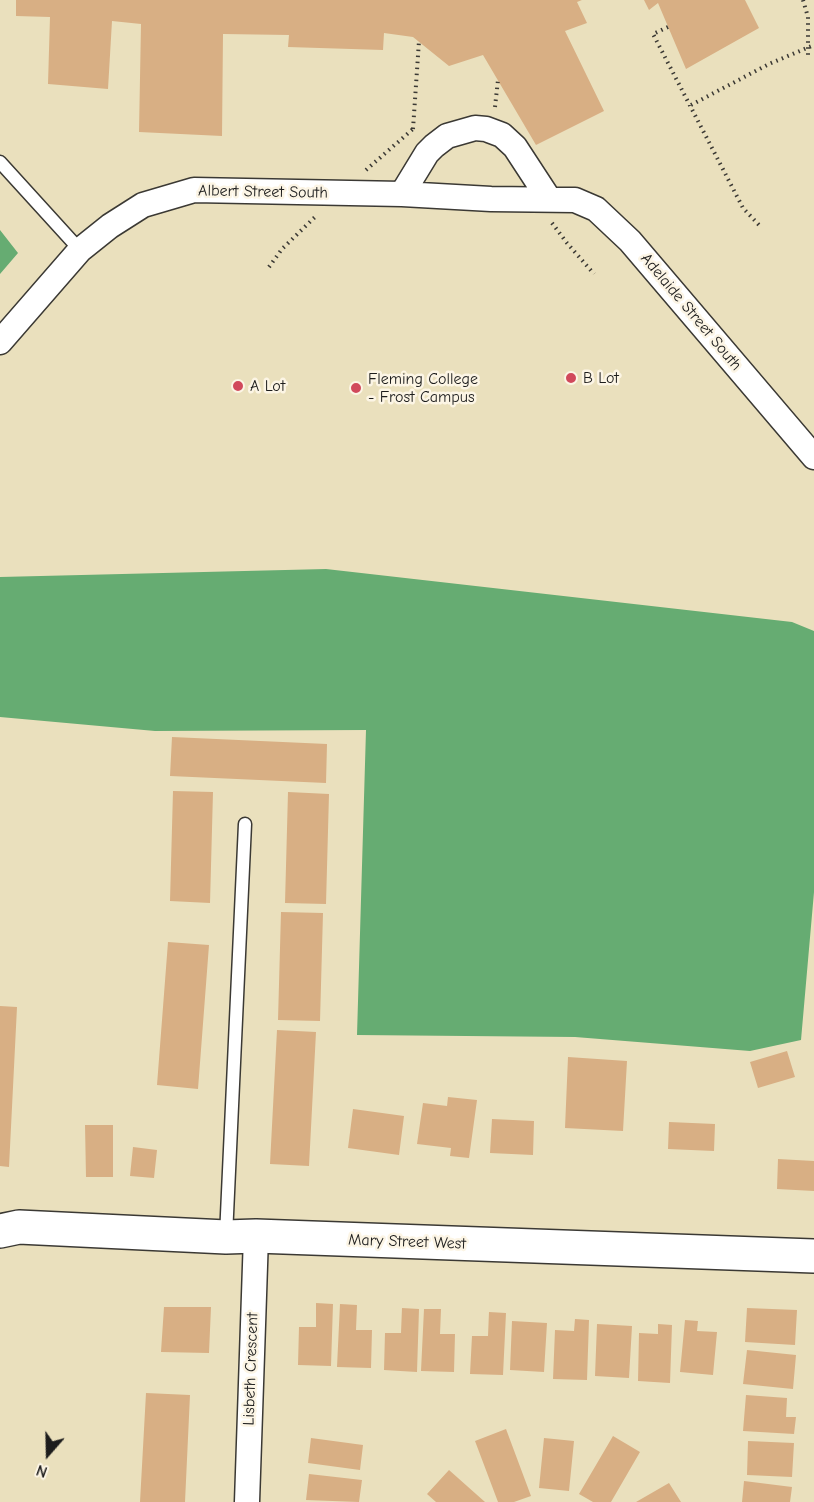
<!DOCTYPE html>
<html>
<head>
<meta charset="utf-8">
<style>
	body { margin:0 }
	#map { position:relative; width:814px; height:1502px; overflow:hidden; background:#eae0bd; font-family:"Comic Neue",sans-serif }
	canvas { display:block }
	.north { position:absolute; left:18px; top:1424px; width:60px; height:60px; -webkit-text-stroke:4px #fcf5e5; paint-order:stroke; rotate:200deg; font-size:16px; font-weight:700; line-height:24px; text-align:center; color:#1c1c1c }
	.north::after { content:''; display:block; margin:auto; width:21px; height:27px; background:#1c1c1c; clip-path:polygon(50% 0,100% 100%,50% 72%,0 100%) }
</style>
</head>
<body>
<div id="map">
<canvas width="814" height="1502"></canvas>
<div class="north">N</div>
</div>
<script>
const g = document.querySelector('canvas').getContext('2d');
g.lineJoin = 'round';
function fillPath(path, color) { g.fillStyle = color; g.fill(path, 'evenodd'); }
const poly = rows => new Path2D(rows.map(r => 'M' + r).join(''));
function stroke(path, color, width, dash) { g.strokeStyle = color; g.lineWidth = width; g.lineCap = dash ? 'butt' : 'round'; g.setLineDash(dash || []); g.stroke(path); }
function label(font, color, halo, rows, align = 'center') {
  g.font = font + ' "Comic Neue",sans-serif'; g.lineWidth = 5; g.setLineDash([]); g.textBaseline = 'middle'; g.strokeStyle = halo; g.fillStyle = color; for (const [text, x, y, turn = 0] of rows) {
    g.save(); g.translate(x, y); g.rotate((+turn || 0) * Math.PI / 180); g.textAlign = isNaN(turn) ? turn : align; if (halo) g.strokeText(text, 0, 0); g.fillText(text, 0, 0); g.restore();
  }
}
fillPath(poly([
	[0,230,18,253,0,274],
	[326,569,792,622,814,631,814,892,801,1040,750,1051,575,1037,357,1035,366,730,155,731,0,717,0,577]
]), '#66ac72');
fillPath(poly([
	[16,0,582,0,577,2,587,23,565,31,604,111,536,145,483,55,449,66,413,37,384,33,383,50,288,47,289,35,223,34,222,136,139,132,141,24,112,21,108,89,48,84,50,17,16,16],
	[644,0,745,0,759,28,686,69,658,3,649,10],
	[172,737,327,744,326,783,170,776],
	[173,791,213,792,210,903,170,901],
	[288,792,329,794,326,904,285,903],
	[281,912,323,913,320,1021,278,1020],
	[168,942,209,945,198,1089,157,1085],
	[0,1006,17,1007,9,1167,0,1166],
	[277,1030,316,1032,309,1166,270,1164],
	[787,1051,795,1077,758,1088,750,1062],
	[568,1057,627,1061,623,1131,565,1128],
	[448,1097,477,1100,469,1158,450,1156,451,1148,417,1144,423,1103,447,1106],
	[353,1109,404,1116,399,1155,348,1148],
	[492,1119,534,1121,533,1155,490,1153],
	[669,1122,715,1124,714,1151,668,1149],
	[85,1125,113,1125,113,1177,86,1177],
	[133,1147,157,1150,154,1178,130,1176],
	[778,1159,814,1161,814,1191,777,1189],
	[316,1303,333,1304,331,1366,298,1365,299,1327,316,1327],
	[340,1304,357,1305,356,1330,372,1330,371,1368,337,1367],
	[164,1307,211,1307,209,1353,161,1352],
	[402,1308,419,1309,417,1372,384,1370,385,1333,401,1333],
	[747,1308,797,1310,795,1345,745,1342],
	[424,1309,441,1309,440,1334,455,1334,454,1372,421,1371],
	[489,1312,506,1313,503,1375,470,1374,472,1336,488,1336],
	[575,1319,589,1320,587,1380,553,1379,555,1330,574,1331],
	[685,1320,698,1321,697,1331,717,1332,713,1375,680,1372],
	[512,1321,547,1323,544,1372,510,1370],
	[597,1324,632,1326,629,1378,595,1376],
	[658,1324,672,1325,670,1383,638,1381,639,1333,658,1334],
	[747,1350,796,1355,793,1389,743,1384],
	[146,1393,190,1395,185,1502,140,1502],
	[746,1395,787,1398,786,1417,796,1417,794,1434,743,1431],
	[506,1429,531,1496,514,1502,498,1502,475,1441],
	[613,1436,640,1452,611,1502,593,1502,579,1494],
	[311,1438,363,1445,360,1470,308,1463],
	[544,1438,574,1441,569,1491,539,1488],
	[748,1441,794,1443,792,1477,747,1475],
	[449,1470,485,1502,436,1502,427,1494],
	[309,1474,362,1480,359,1502,306,1500],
	[744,1481,792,1487,790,1502,742,1502],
	[669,1483,681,1502,636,1502]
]), '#d8af84');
const lane = poly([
	[0,162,80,250],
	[226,1236,245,824]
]);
const street = poly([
	[402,194,427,153,434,146,447,136,475,128,486,129,502,135,515,147,549,199],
	[0,342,80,250,110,226,143,205,194,190,402,194,491,199,575,200,596,209,630,241,814,457],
	[247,1502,256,1236]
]);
const secondary = poly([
	[0,1231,19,1227,226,1237,256,1236,814,1256]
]);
stroke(lane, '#3b3934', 15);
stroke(street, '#3b3934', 27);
stroke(secondary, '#3b3934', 36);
stroke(poly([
	[803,0,808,17,808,58],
	[668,27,653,34,743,208,759,225],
	[691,105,769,64,814,45],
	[495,107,498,80],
	[413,129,419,41],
	[366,170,413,129],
	[552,223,567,243,594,274],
	[269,267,282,249,316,216]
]), '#3b3934', 4, [1.5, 4.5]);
stroke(lane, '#fff', 12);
stroke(street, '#fff', 24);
stroke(secondary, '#fff', 33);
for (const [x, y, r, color] of [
	[571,378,6,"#d1495b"],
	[238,386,6,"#d1495b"],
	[356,388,6,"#d1495b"]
]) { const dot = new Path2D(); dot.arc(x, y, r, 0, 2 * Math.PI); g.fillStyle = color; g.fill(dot); stroke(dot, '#fcf5e5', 2); }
label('16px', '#1c1c1c', '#fcf5e5', [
	["Albert Street South",263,192,1],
	["Adelaide Street South",691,312,50],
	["Mary Street West",407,1242,2],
	["Lisbeth Crescent",251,1369,-88]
]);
label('16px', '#1c1c1c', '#fcf5e5', [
	["B Lot",583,378],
	["Fleming College",368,379],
	["- Frost Campus",368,397],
	["A Lot",250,386]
], 'left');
</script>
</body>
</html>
